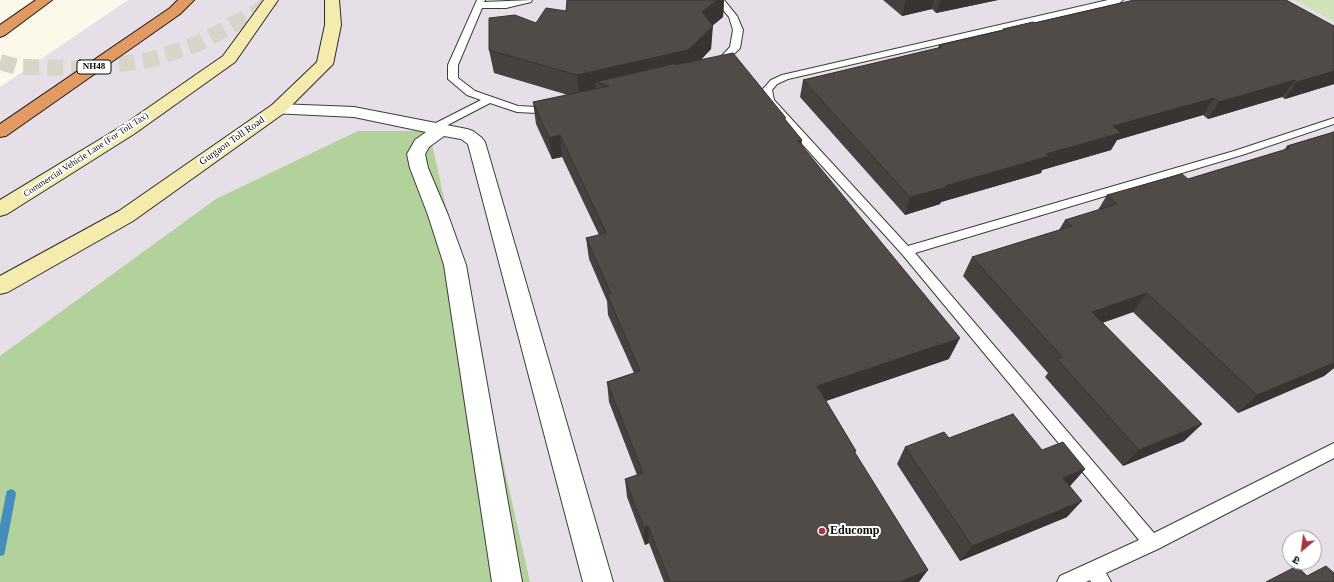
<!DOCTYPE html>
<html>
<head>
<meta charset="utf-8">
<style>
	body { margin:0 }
	#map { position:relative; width:1334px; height:582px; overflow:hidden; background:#fcf8ea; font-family:Georgia,"Noto Sans Devanagari",serif }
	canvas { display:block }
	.north { position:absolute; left:1282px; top:530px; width:40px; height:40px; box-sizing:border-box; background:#fff; border:1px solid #9d9d9d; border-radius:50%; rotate:209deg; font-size:11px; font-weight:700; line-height:16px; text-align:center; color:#0a0a0a }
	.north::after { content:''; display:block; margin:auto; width:14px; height:18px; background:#a8343c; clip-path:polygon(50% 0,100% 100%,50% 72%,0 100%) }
</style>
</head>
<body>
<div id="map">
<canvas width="1334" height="582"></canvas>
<div class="north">उ</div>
</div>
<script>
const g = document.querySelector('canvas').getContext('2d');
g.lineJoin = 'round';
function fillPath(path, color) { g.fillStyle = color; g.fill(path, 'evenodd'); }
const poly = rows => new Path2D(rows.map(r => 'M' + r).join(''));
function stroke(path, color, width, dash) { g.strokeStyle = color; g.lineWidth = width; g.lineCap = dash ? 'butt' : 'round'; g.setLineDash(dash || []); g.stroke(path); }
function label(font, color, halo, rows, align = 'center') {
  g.font = font + ' Georgia,serif'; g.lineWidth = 4; g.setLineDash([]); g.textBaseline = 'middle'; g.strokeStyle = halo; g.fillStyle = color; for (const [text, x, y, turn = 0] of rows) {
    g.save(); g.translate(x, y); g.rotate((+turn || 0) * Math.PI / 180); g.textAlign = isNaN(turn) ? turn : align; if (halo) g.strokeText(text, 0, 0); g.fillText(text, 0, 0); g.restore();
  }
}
fillPath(poly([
	[128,0,1334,0,1334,582,0,582,0,87],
	[1290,538,1314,538,1314,562,1290,562]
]), '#e7dfe8');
fillPath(poly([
	[1294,0,1334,0,1334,21]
]), '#cfe2b8');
fillPath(poly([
	[358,131,429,131,530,582,0,582,0,356,216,199]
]), '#b3d19a');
fillPath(poly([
	[11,489,15,491,16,494,5,551,4,555,0,556,0,525,6,494,7,491,11,489]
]), '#458ebb');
stroke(poly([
	[0,62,17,67,92,68,150,60,197,44,258,11,274,0]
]), '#d8d4c8', 16, [16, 8]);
const service = poly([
	[477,0,485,0,484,2,532,0,531,2,506,8,482,8,458,65,458,78,475,91,518,106,537,107,551,105,556,108,555,110,537,113,517,112,490,103,438,130,430,130,429,128,430,126,481,100,467,95,448,79,448,65,477,0],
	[715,0,724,0,737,16,743,30,740,48,721,67,718,68,713,65,730,47,733,30,729,17,715,0],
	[1108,0,1123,0,1119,3,788,79,777,84,772,90,774,100,908,246,1234,151,1334,118,1334,124,1242,155,915,253,1154,533,1334,443,1334,458,1158,549,1106,573,1111,582,1091,582,1090,580,1086,582,1057,582,1060,576,1139,540,902,254,765,103,762,90,771,80,782,75,1108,0]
]);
const tertiary = poly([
	[278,104,354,107,467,129,473,131,482,138,485,142,613,582,583,582,468,144,461,139,444,136,429,147,425,154,428,168,448,215,466,265,522,582,492,582,444,265,428,215,410,168,407,154,415,140,426,132,354,117,272,113,269,109,272,105,278,104]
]);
const secondary = poly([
	[264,0,278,0,235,62,134,134,7,214,0,216,0,200,122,126,223,56,264,0],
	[325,0,339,0,341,25,333,64,284,113,133,221,8,292,0,294,0,276,119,211,272,105,317,62,325,25,325,0]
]);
const motorway = poly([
	[36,0,52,0,5,35,0,37,0,25,36,0],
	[178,0,194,0,180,14,6,136,0,137,0,124,170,8,178,0]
]);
stroke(service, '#3d3d3d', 2);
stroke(tertiary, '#3d3d3d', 2);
stroke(secondary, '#2c2c2c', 2);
stroke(motorway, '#1b1b1b', 2);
fillPath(service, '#fff');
fillPath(tertiary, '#fff');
fillPath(secondary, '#f5ebad');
fillPath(motorway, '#e29a62');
fillPath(poly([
	[567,0,724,0,723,17,712,26,711,49,701,60,786,121,802,140,801,145,949,359,826,401,856,451,855,453,919,582,664,582,649,543,645,545,627,497,625,479,637,475,609,402,607,382,634,373,608,315,607,301,589,259,586,238,599,235,562,157,552,159,536,124,533,102,568,95,494,73,489,50,566,11],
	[883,0,998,0,936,13,932,9,902,16],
	[1035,23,1334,26,1334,84,1285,99,1282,97,1208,119,1203,115,1117,140,1111,150,1042,170,1041,173,941,202,940,204,905,215,800,97,803,80,938,48,939,45,1002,30,1003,29],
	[1334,131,1334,368,1324,376,1238,413,1133,312,1102,323,1202,424,1184,441,1123,466,1045,377,1048,373,963,276,972,257,1059,230,1065,220,1098,210,1107,195,1188,179,1284,150,1287,146,1333,132],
	[949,438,1042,450,1085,469,1070,486,1067,517,960,561,897,464,905,447]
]), '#46403e');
fillPath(poly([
	[717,0,724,0,723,17,701,35,702,12],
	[906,0,934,0,932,9,902,16],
	[940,0,998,0,936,13],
	[713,26,711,49,687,73,609,86,595,82,596,94,579,98,577,75],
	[1334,71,1334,84,1285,99,1297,82],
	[1295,80,1282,97,1208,119,1219,102],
	[1214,98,1203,115,1117,140,1111,150,1042,170,1041,173,941,202,940,204,905,215,910,197,945,186,1046,154,1113,126],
	[560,135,562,157,552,159,549,138],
	[802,140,798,162,798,141],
	[1147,293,1133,312,1079,331,1092,312],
	[960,338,949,359,811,406,817,386],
	[1334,360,1334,368,1324,376,1238,413,1257,395],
	[1202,424,1184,441,1123,466,1139,450],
	[1085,469,1070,486,1049,494,1063,478],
	[1082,501,1067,517,960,561,972,546],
	[648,526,649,543,645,545,644,528],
	[928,570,919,582,900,582]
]), '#393432');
const building = poly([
	[567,0,717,0,702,12,713,26,688,50,577,75,489,50,489,18,515,15,536,23,546,8,566,11,567,0],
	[1134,0,1286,0,1334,26,1334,71,1297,82,1295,80,1219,102,1214,98,1113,126,1121,133,1046,154,1049,156,945,186,947,187,910,197,803,80,942,47,939,45,1004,30,1003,29,1033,22,1035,23,1134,0],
	[733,53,786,118,784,118,802,140,798,141,960,338,817,386,856,451,854,451,928,570,900,582,670,582,648,526,644,528,625,479,643,473,607,382,640,371,607,294,611,293,586,238,606,233,560,135,549,138,533,102,609,86,595,82,677,63,675,65,733,53],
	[1334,132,1334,363,1257,395,1147,293,1092,312,1202,424,1139,450,1057,359,1062,357,972,257,1072,226,1065,220,1117,204,1107,195,1182,174,1188,179,1290,148,1287,146,1334,132],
	[1013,414,1042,450,1063,442,1085,469,1063,478,1082,501,972,546,905,447,944,432,949,438,1013,414],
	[1297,566,1307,576,1326,566,1334,573,1334,582,1266,582,1297,566]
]);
fillPath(building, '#514b48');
stroke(building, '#393432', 1);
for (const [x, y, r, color] of [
	[822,531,4,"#a8343c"]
]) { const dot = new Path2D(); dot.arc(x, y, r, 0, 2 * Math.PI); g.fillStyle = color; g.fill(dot); stroke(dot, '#fff', 1.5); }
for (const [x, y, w] of [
	[94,67,34]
]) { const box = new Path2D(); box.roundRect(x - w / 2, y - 7, w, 14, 3); g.fillStyle = '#fff'; g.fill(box); stroke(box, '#0a0a0a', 1); }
label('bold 9px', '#0a0a0a', null, [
	["NH48",94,67]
]);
label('9px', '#0a0a0a', '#fff', [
	["Commercial Vehicle Lane (For Toll Tax)",86,155,-33]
]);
label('10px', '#0a0a0a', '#fff', [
	["Gurgaon Toll Road",232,141,-35]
]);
label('bold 12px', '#0a0a0a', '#fff', [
	["Educomp",830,531]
], 'left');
</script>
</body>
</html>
